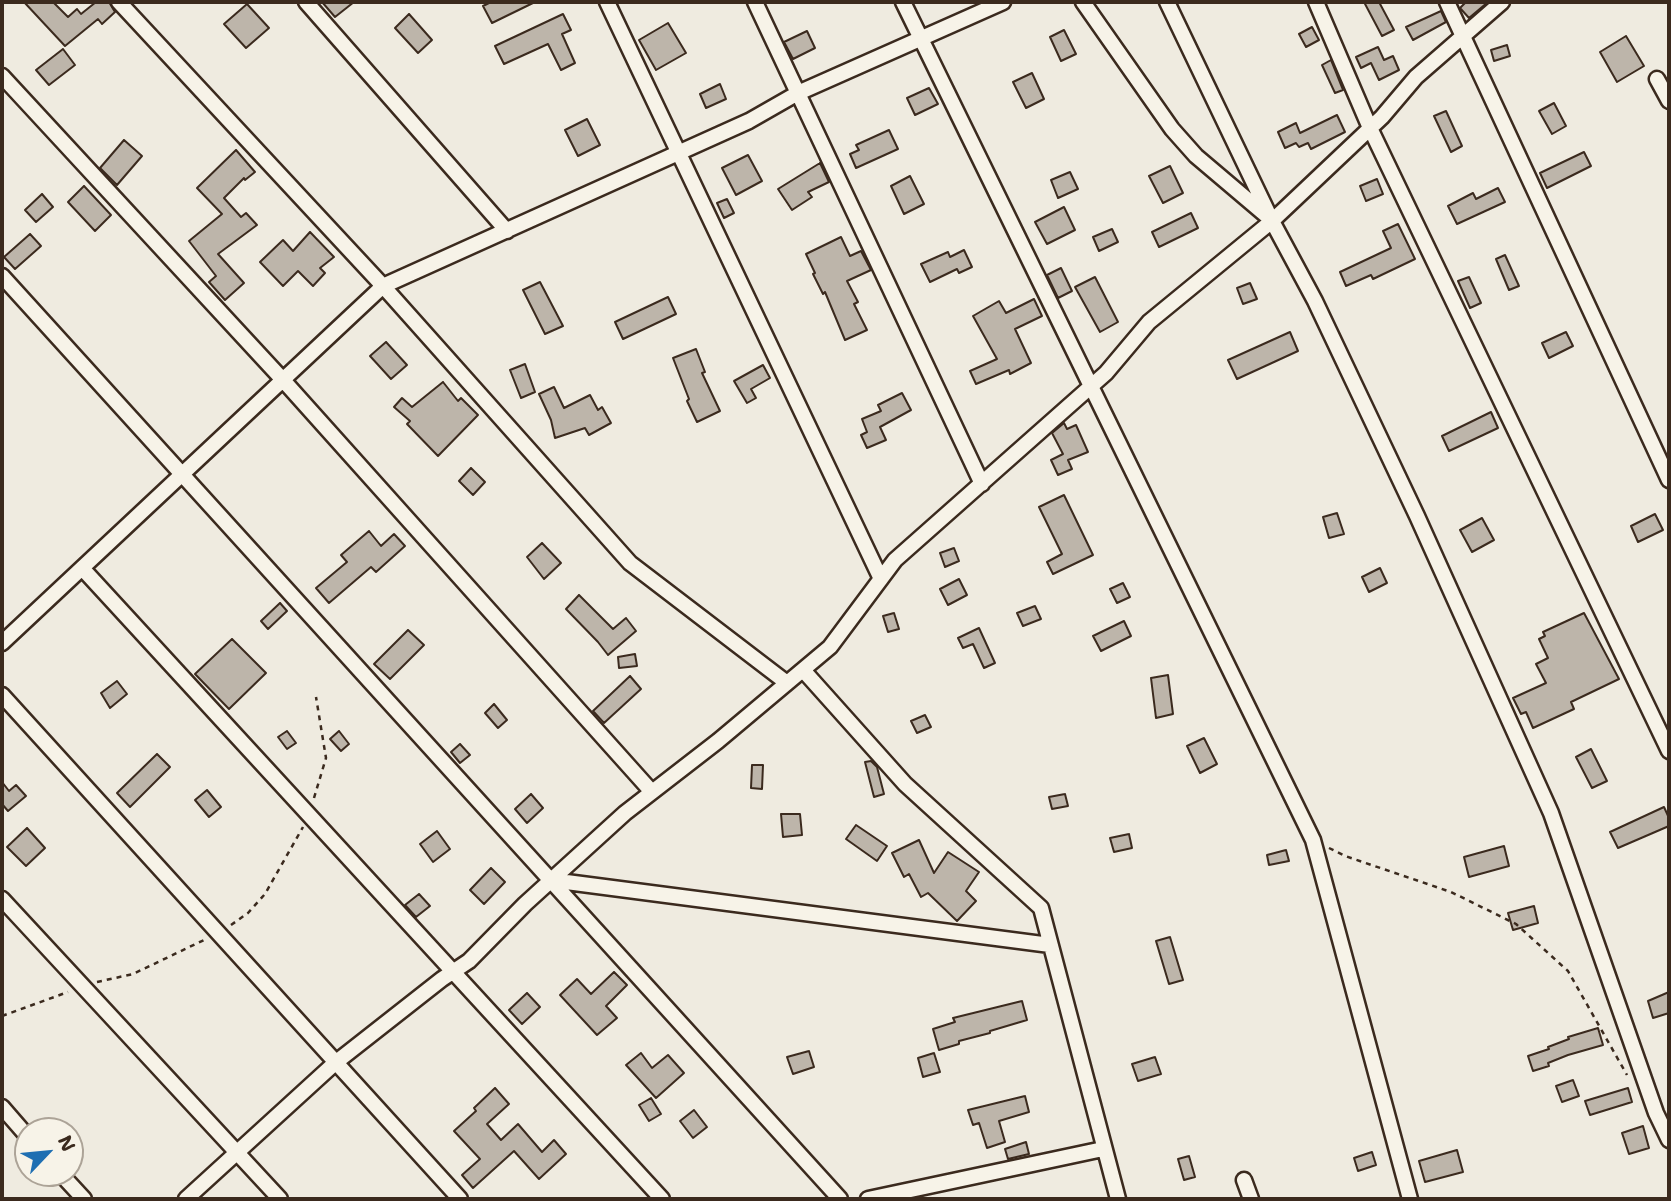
<!DOCTYPE html>
<html>
<head>
<meta charset="utf-8">
<style>
	body { margin:0 }
	#map { position:relative; width:1671px; height:1201px; overflow:hidden; background:#efebe0; font-family:"Shantell Sans",sans-serif }
	canvas { display:block }
	.frame { position:absolute; inset:0; border:4px solid #3b2a1e; pointer-events:none }
	.north { position:absolute; left:14px; top:1117px; width:70px; height:70px; box-sizing:border-box; background:#f7f3e8; border:2px solid #aca397; border-radius:50%; rotate:64deg; font-size:19px; font-weight:700; line-height:28px; text-align:center; color:#3b2a1e }
	.north::after { content:''; display:block; margin:auto; width:24px; height:32px; background:#1f6fb2; clip-path:polygon(50% 0,100% 100%,50% 72%,0 100%) }
</style>
</head>
<body>
<div id="map">
<canvas width="1671" height="1201"></canvas>
<div class="frame"></div>
<div class="north">N</div>
</div>
<script>
const g = document.querySelector('canvas').getContext('2d');
g.lineJoin = 'round';
function fillPath(path, color) { g.fillStyle = color; g.fill(path, 'evenodd'); }
const poly = rows => new Path2D(rows.map(r => 'M' + r).join(''));
function stroke(path, color, width, dash) { g.strokeStyle = color; g.lineWidth = width; g.lineCap = dash ? 'butt' : 'round'; g.setLineDash(dash || []); g.stroke(path); }
const building = poly([
	[24,2,53,2,68,17,77,9,81,14,96,2,109,2,115,12,102,24,98,19,65,46,24,2],
	[322,2,354,2,335,17,322,2],
	[491,2,535,2,492,23,483,6,491,2],
	[1364,2,1379,2,1394,30,1382,36,1364,2],
	[1466,2,1488,2,1469,18,1460,8,1466,2],
	[247,4,269,28,246,48,224,24,247,4],
	[1441,11,1446,22,1413,40,1406,27,1441,11],
	[409,14,432,40,418,53,395,28,409,14],
	[563,14,571,30,562,34,575,63,561,70,548,44,504,64,495,46,563,14],
	[668,23,686,53,656,70,639,40,668,23],
	[1312,27,1319,40,1306,47,1299,34,1312,27],
	[1064,30,1076,54,1061,61,1050,37,1064,30],
	[807,31,815,48,793,59,784,42,807,31],
	[1626,36,1644,66,1617,82,1600,52,1626,36],
	[1507,45,1510,56,1494,61,1491,50,1507,45],
	[1378,47,1384,60,1393,56,1399,70,1379,80,1371,63,1361,68,1356,57,1378,47],
	[63,49,75,65,49,85,36,70,63,49],
	[1331,60,1343,90,1335,93,1322,65,1331,60],
	[1032,73,1044,99,1026,108,1013,82,1032,73],
	[720,84,726,99,706,108,700,94,720,84],
	[929,88,938,104,915,115,907,98,929,88],
	[1554,103,1566,126,1552,134,1539,111,1554,103],
	[1446,111,1462,146,1451,152,1434,116,1446,111],
	[1337,115,1345,132,1311,149,1308,143,1299,147,1296,143,1285,148,1278,132,1296,123,1300,133,1337,115],
	[587,119,600,145,578,156,565,130,587,119],
	[889,130,898,149,856,168,850,154,859,150,856,145,889,130],
	[124,140,142,156,117,185,100,168,124,140],
	[236,150,255,172,245,180,244,178,224,198,241,217,246,213,257,225,218,254,244,283,225,300,209,282,216,276,189,241,222,214,197,188,236,150],
	[1584,152,1591,166,1547,188,1540,173,1584,152],
	[748,155,762,181,736,195,722,168,748,155],
	[820,163,829,182,808,192,812,197,792,210,778,189,820,163],
	[1170,166,1183,193,1163,203,1149,176,1170,166],
	[1070,172,1078,189,1058,198,1051,180,1070,172],
	[910,176,924,204,904,214,891,186,910,176],
	[1377,179,1383,194,1366,201,1360,186,1377,179],
	[84,186,111,215,95,231,68,202,84,186],
	[1498,188,1505,202,1457,224,1448,206,1473,193,1476,199,1498,188],
	[42,194,53,207,36,222,25,210,42,194],
	[727,199,734,213,724,218,717,203,727,199],
	[1064,207,1075,230,1047,244,1035,222,1064,207],
	[1191,213,1198,228,1159,247,1152,232,1191,213],
	[1398,224,1415,259,1373,279,1371,275,1346,286,1340,272,1391,248,1383,231,1398,224],
	[1112,229,1118,242,1099,251,1093,237,1112,229],
	[310,232,334,257,320,268,325,273,313,286,298,271,283,286,260,262,283,240,293,251,310,232],
	[30,234,41,246,15,269,4,257,30,234],
	[841,237,850,256,861,251,871,270,847,281,858,302,854,304,867,330,845,340,825,292,823,294,813,274,815,273,806,254,841,237],
	[964,250,972,267,959,273,957,269,930,282,921,264,948,252,950,257,964,250],
	[1505,255,1519,286,1509,290,1496,259,1505,255],
	[1061,268,1072,291,1058,298,1047,275,1061,268],
	[1095,277,1118,322,1100,332,1075,287,1095,277],
	[1469,277,1481,303,1470,308,1458,281,1469,277],
	[540,282,563,326,545,334,523,290,540,282],
	[1250,283,1257,299,1243,304,1237,288,1250,283],
	[668,297,676,314,623,339,615,322,668,297],
	[1034,299,1042,316,1015,329,1031,363,1010,374,1009,370,976,384,970,371,997,359,973,316,999,301,1006,313,1034,299],
	[1290,332,1298,351,1237,379,1228,360,1290,332],
	[1566,332,1573,346,1549,358,1542,343,1566,332],
	[386,342,407,365,391,379,370,356,386,342],
	[696,349,705,372,702,373,720,411,697,422,687,401,689,399,673,358,696,349],
	[525,364,535,392,521,398,510,370,525,364],
	[763,365,770,378,751,389,756,398,747,403,734,381,763,365],
	[443,382,458,401,461,398,478,415,438,456,407,424,410,421,394,407,402,398,412,407,443,382],
	[554,387,564,408,590,395,598,410,602,407,611,423,589,435,585,428,555,438,551,420,539,394,554,387],
	[902,393,911,410,880,427,886,440,867,448,861,435,867,432,862,419,881,411,878,405,902,393],
	[1491,412,1498,428,1449,451,1442,436,1491,412],
	[1064,423,1067,429,1076,425,1088,452,1068,460,1072,469,1058,475,1051,460,1063,454,1052,433,1064,423],
	[471,468,485,482,473,495,459,481,471,468],
	[1064,495,1093,555,1053,574,1047,562,1062,554,1039,507,1064,495],
	[1337,513,1344,534,1329,538,1323,517,1337,513],
	[1655,514,1663,530,1638,542,1631,526,1655,514],
	[1482,518,1494,540,1472,552,1460,530,1482,518],
	[369,531,381,546,394,534,405,546,376,572,371,567,329,603,316,588,347,562,341,555,369,531],
	[542,543,561,563,544,579,527,557,542,543],
	[954,548,959,561,945,567,940,553,954,548],
	[1380,568,1387,583,1369,592,1362,577,1380,568],
	[959,579,967,595,948,605,940,589,959,579],
	[1123,583,1130,597,1117,603,1110,589,1123,583],
	[579,595,613,629,626,618,636,631,608,655,598,642,566,609,579,595],
	[280,603,287,611,268,629,261,621,280,603],
	[1035,606,1041,619,1023,626,1017,613,1035,606],
	[894,613,899,629,888,632,883,616,894,613],
	[1584,613,1619,679,1571,702,1574,709,1533,728,1526,712,1521,714,1513,698,1546,683,1536,664,1548,658,1539,639,1545,636,1543,632,1584,613],
	[1124,621,1131,636,1101,651,1093,636,1124,621],
	[979,628,995,663,984,668,973,644,963,648,958,638,979,628],
	[408,630,424,645,390,679,374,664,408,630],
	[232,639,266,673,229,709,195,674,232,639],
	[635,654,637,666,619,668,618,657,635,654],
	[1168,675,1173,714,1156,718,1151,678,1168,675],
	[630,676,641,689,604,723,593,711,630,676],
	[117,681,127,694,110,708,101,693,117,681],
	[494,704,507,720,498,728,485,713,494,704],
	[925,715,931,727,917,733,911,721,925,715],
	[287,731,296,743,287,749,278,737,287,731],
	[339,731,349,744,341,751,330,739,339,731],
	[1204,738,1217,764,1200,773,1187,746,1204,738],
	[460,744,470,755,460,763,451,752,460,744],
	[1591,749,1607,781,1592,788,1576,757,1591,749],
	[157,754,170,767,130,807,117,793,157,754],
	[871,761,877,767,884,794,874,797,865,762,871,761],
	[752,765,763,765,762,789,751,788,752,765],
	[2,782,9,791,16,785,26,796,8,811,2,804,2,782],
	[207,790,221,807,209,817,195,800,207,790],
	[531,794,543,808,527,823,515,809,531,794],
	[1065,794,1068,806,1052,809,1049,797,1065,794],
	[1664,807,1669,818,1669,826,1618,848,1610,832,1664,807],
	[781,814,800,814,802,835,783,837,781,814],
	[856,825,887,846,877,861,846,839,856,825],
	[27,828,45,848,26,866,7,847,27,828],
	[437,831,450,849,433,862,420,844,437,831],
	[1129,834,1132,848,1114,852,1110,838,1129,834],
	[919,840,934,873,948,852,979,872,966,891,976,901,957,921,928,893,921,897,909,874,904,877,892,853,919,840],
	[1504,846,1509,866,1469,877,1464,857,1504,846],
	[1286,850,1289,861,1269,865,1267,855,1286,850],
	[491,868,505,882,484,904,470,890,491,868],
	[419,894,430,906,416,917,405,905,419,894],
	[1534,906,1538,923,1513,930,1508,913,1534,906],
	[1170,937,1183,980,1169,984,1156,941,1170,937],
	[614,972,627,985,606,1006,617,1018,597,1035,560,995,577,979,591,994,614,972],
	[1669,992,1669,1013,1653,1018,1648,1001,1669,992],
	[527,993,540,1007,522,1024,509,1010,527,993],
	[1022,1001,1027,1020,990,1031,990,1033,959,1041,959,1044,939,1050,933,1029,955,1022,953,1018,1022,1001],
	[1598,1028,1603,1045,1568,1055,1548,1063,1549,1066,1533,1071,1528,1056,1549,1049,1548,1047,1569,1039,1568,1037,1598,1028],
	[809,1051,814,1067,793,1074,787,1057,809,1051],
	[641,1053,652,1068,668,1055,684,1073,656,1098,626,1065,641,1053],
	[934,1053,940,1072,923,1077,918,1058,934,1053],
	[1155,1057,1161,1074,1138,1081,1132,1064,1155,1057],
	[1573,1080,1579,1096,1562,1102,1556,1086,1573,1080],
	[495,1088,509,1104,487,1124,501,1140,518,1124,542,1152,554,1140,566,1154,539,1179,514,1151,473,1188,462,1175,480,1159,454,1131,476,1111,474,1108,495,1088],
	[1628,1088,1632,1102,1590,1115,1585,1101,1628,1088],
	[1025,1096,1029,1112,999,1121,1005,1142,987,1148,979,1123,973,1125,968,1110,1025,1096],
	[651,1098,661,1114,649,1121,639,1105,651,1098],
	[694,1110,707,1127,693,1138,680,1121,694,1110],
	[1643,1126,1649,1148,1629,1154,1622,1133,1643,1126],
	[1026,1142,1029,1154,1008,1159,1005,1149,1026,1142],
	[1457,1150,1463,1172,1425,1182,1419,1161,1457,1150],
	[1372,1152,1376,1165,1358,1171,1354,1158,1372,1152],
	[1189,1156,1195,1177,1184,1180,1178,1159,1189,1156]
]);
fillPath(building, '#bdb5aa');
stroke(building, '#3b2a1e', 2);
const street = poly([
	[119,2,383,286,630,563,787,683],
	[306,2,507,231],
	[607,2,881,579],
	[755,2,982,484],
	[903,2,1313,840,1410,1199],
	[1083,2,1172,129,1196,156,1268,217],
	[1167,2,1272,221,1315,301,1417,516,1551,813,1656,1113,1669,1140],
	[1316,2,1370,128,1669,751],
	[1447,2,1669,480],
	[2,76,283,380,652,792],
	[1657,79,1669,101],
	[2,276,840,1199],
	[82,568,662,1199],
	[2,643,383,286,749,121,798,93,1003,2],
	[803,670,905,784,1041,908,1118,1199],
	[2,695,460,1199],
	[551,880,1050,945],
	[2,899,280,1199],
	[2,1107,28,1137],
	[60,1173,84,1199],
	[1244,1180,1251,1199],
	[186,1199,335,1063,442,979,469,961,525,904,625,813,718,741,830,647,895,560,1106,373,1149,322,1272,221,1382,117,1416,77,1502,2],
	[868,1199,1103,1149]
]);
stroke(street, '#3b2a1e', 19);
stroke(poly([
	[314,798,326,758,316,697],
	[1329,848,1345,856,1451,892,1516,924,1568,971,1627,1075],
	[231,925,248,913,265,894,303,827],
	[97,982,133,974,204,940],
	[2,1016,68,992]
]), '#3b2a1e', 2.5, [5, 5]);
stroke(street, '#f7f3e8', 14);
</script>
</body>
</html>
